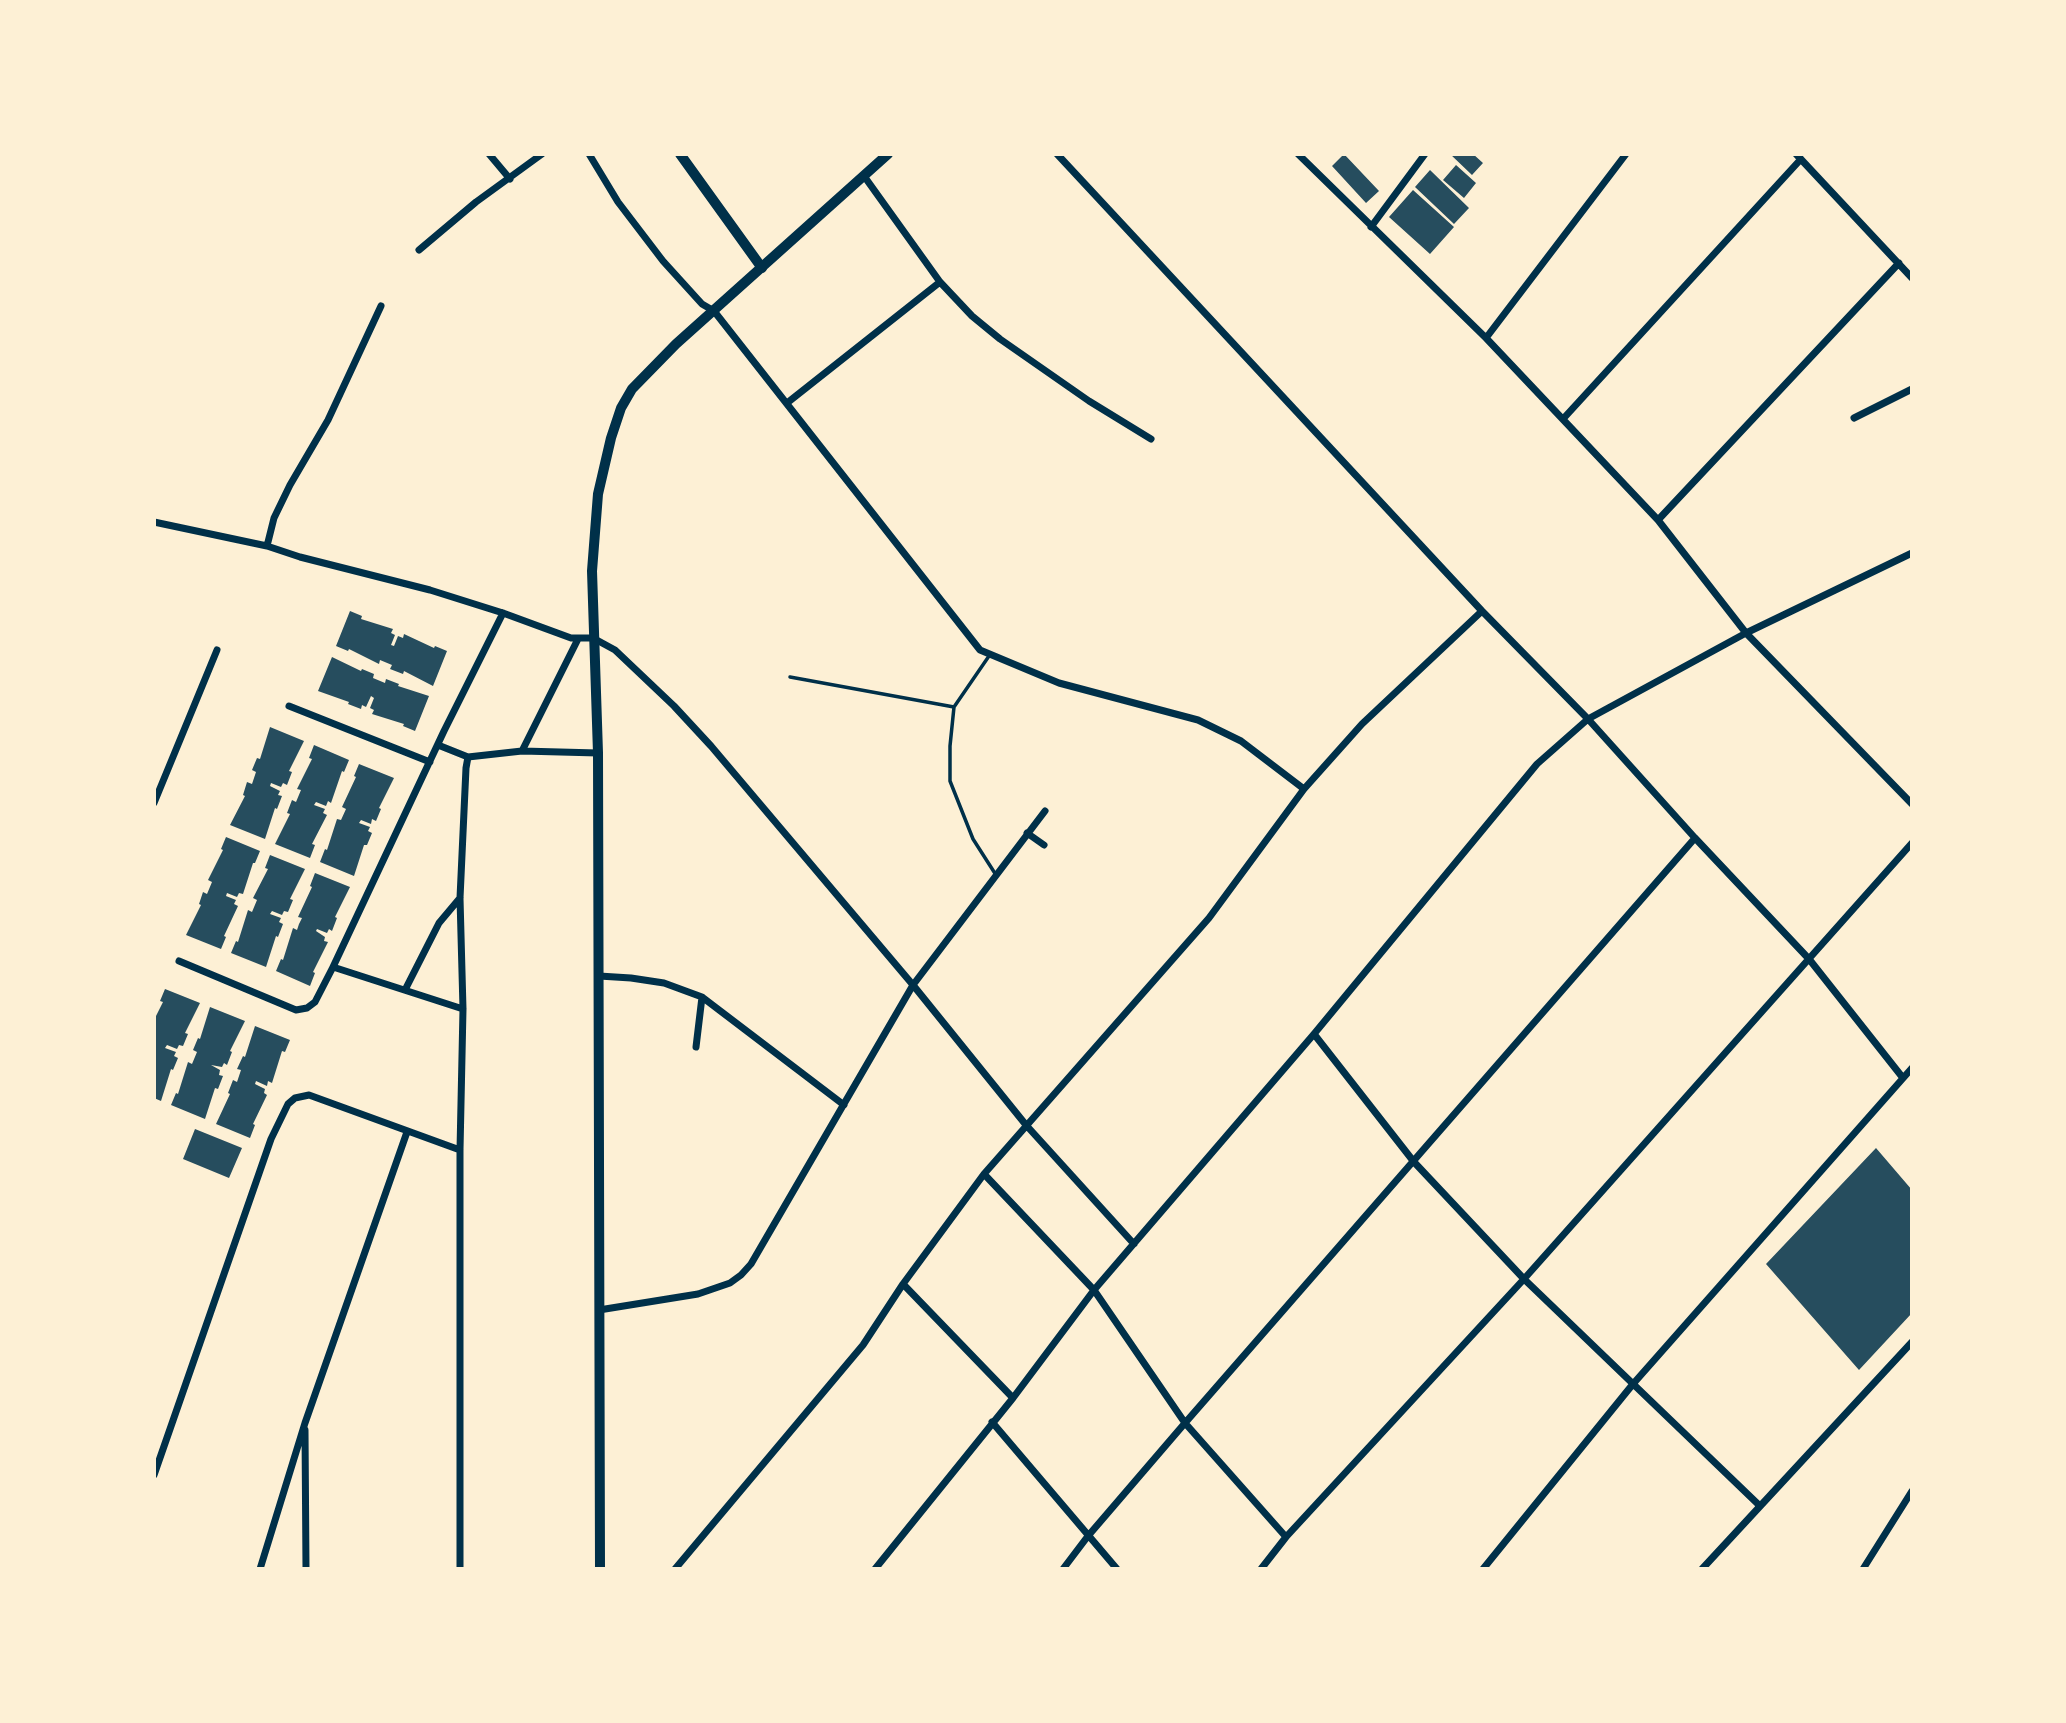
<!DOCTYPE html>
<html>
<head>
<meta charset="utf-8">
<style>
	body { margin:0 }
	#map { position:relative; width:2066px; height:1723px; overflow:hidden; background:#fdf0d5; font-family:Inter,sans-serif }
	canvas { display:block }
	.frame { position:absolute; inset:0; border:156px solid #fdf0d5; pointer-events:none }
</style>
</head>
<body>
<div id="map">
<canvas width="2066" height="1723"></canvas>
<div class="frame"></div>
</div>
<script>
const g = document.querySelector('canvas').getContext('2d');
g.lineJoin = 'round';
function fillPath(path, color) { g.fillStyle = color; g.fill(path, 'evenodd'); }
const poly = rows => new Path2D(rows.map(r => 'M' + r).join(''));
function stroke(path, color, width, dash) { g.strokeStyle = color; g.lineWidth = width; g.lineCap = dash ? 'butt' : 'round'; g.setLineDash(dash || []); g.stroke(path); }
fillPath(poly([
	[1344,154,1379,191,1366,203,1332,166],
	[1450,154,1473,154,1483,163,1472,175],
	[1456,165,1476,183,1464,198,1443,180],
	[1430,170,1469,208,1454,224,1415,187],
	[1413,190,1454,227,1430,254,1389,217],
	[350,611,362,616,361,619,393,629,391,633,395,635,391,645,394,646,398,636,403,638,404,634,434,648,435,646,447,651,433,686,404,671,403,674,390,669,392,665,380,660,379,664,349,649,348,651,336,646],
	[332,657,361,671,362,669,374,674,373,678,385,683,386,679,399,684,398,686,429,696,415,731,403,726,404,724,372,714,374,710,370,708,374,698,371,696,366,707,362,705,361,709,348,704,349,702,318,691],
	[270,727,304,741,289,771,292,772,287,785,283,783,281,787,271,783,270,786,280,791,278,795,282,796,277,809,275,808,265,839,230,825,245,796,243,795,247,782,252,784,256,772,252,770,257,758,260,759],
	[314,745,349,760,344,772,342,771,331,803,328,801,326,806,316,802,314,805,325,809,323,813,327,815,312,844,315,845,310,858,275,844,290,814,287,813,292,800,296,802,301,790,297,789,312,759,309,758],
	[359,764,394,778,379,808,381,809,376,821,372,819,371,824,361,820,359,823,370,827,368,831,372,833,367,845,364,845,354,876,320,862,325,849,327,850,337,819,341,820,346,809,342,807,356,777,354,776],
	[226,837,260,851,255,863,253,863,243,894,239,893,237,897,227,893,226,896,236,900,234,904,238,906,224,936,226,937,221,949,186,935,201,905,199,904,203,892,207,894,212,882,208,880,223,850,221,849],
	[270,855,305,869,290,899,293,900,288,912,284,911,282,915,272,911,270,914,281,918,279,922,283,924,278,937,276,936,266,967,231,953,236,941,238,942,248,910,252,912,257,900,253,898,268,869,265,868],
	[315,873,350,887,335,917,337,918,332,931,329,929,327,933,317,929,316,931,325,937,324,941,328,942,313,972,315,973,310,986,276,971,281,959,283,960,293,928,297,930,299,924,302,918,298,917,312,887,310,886],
	[165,989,200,1003,185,1033,188,1034,183,1046,179,1045,177,1049,167,1045,165,1048,176,1052,174,1056,178,1058,173,1070,171,1069,161,1101,154,1098,154,1020,163,1002,160,1001],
	[210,1007,245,1021,230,1051,232,1052,227,1065,224,1063,222,1067,211,1065,220,1070,219,1075,223,1076,218,1089,215,1088,205,1119,171,1105,176,1093,178,1094,188,1062,192,1064,197,1052,193,1050,198,1038,200,1039],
	[255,1026,290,1040,285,1052,282,1051,272,1083,268,1081,267,1086,256,1081,255,1084,265,1089,264,1093,267,1095,253,1124,255,1125,250,1138,216,1124,230,1094,228,1093,233,1080,237,1082,241,1070,237,1069,243,1056,245,1057],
	[195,1129,242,1148,229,1178,183,1159],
	[1876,1148,1912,1190,1912,1313,1859,1370,1766,1264]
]), '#264d5e');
stroke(poly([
	[790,677,954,707,989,656],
	[954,707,950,746,950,781,973,839,996,875]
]), '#003049', 3.5);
stroke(poly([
	[489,154,510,179],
	[589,154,618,202,663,261,702,304,714,311,980,650,1059,683,1198,720,1241,741,1304,789],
	[1057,154,1482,611,1588,719,1695,838,1809,959,1903,1078],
	[1298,154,1486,338,1658,520,1746,633,1912,804],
	[1796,154,1912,278],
	[864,176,940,282,972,316,1000,339,1089,401,1151,439],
	[1371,227,1425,154],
	[419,250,476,202,542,154],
	[1486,338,1626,154],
	[787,403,940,282],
	[1854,418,1912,389],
	[1563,419,1801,159],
	[1658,520,1899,263],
	[154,522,267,546,300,557,430,590,503,613,571,638,593,638,615,650,674,706,711,746,913,985,1026,1125,1134,1244],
	[267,546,274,518,290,485,328,420,381,306],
	[289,706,430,762],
	[438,745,468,757],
	[522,751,598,753],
	[154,803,217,650],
	[1027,833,1044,845],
	[179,961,296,1010,307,1008,315,1002,333,967],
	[599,976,631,978,664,983,702,997,844,1105],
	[405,990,439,923,460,898],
	[463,1009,333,967,444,731,503,613],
	[1314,1034,1414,1162,1524,1279,1760,1506],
	[696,1047,702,997],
	[984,1174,1094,1290,1185,1423,1286,1537],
	[903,1284,1013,1398],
	[599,1310,698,1294,730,1283,741,1275,751,1264,913,985,1045,811],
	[992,1422,1117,1569],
	[305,1430,306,1569],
	[154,1475,271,1139,288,1104,295,1098,309,1095,460,1150],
	[260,1569,305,1423,407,1132],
	[460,1569,460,1150,463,1009,460,898,466,768,468,757,522,751,578,639],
	[675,1569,863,1345,903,1284,984,1174,1209,918,1304,789,1362,724,1482,611],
	[875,1569,1013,1398,1094,1290,1314,1034,1537,764,1588,719,1746,633,1912,553],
	[1063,1569,1088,1536,1185,1423,1695,838],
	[1261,1569,1286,1537,1524,1279,1912,843],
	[1483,1569,1633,1384,1912,1068],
	[1702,1569,1912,1342],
	[1863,1569,1912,1491]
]), '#003049', 7);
stroke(poly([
	[680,154,762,268]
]), '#003049', 10);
stroke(poly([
	[600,1569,598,753,592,571,598,494,611,438,621,408,632,389,676,344,888,154]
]), '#003049', 10);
</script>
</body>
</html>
